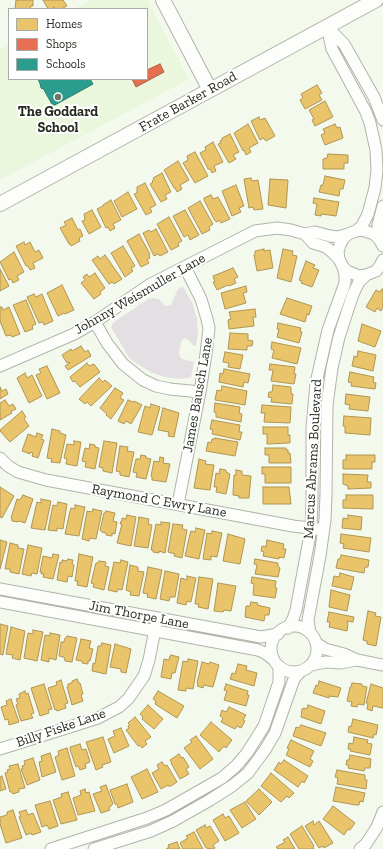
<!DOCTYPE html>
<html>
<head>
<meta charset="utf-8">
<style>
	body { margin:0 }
	#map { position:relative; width:383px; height:849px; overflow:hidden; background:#f3f9ec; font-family:"Zilla Slab",serif }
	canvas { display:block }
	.legend { position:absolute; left:8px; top:8px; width:140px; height:72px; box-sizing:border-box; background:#fff; border:1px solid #a9aba6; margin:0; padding:5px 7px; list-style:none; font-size:12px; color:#272c21 }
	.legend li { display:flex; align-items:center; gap:8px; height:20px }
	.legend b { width:20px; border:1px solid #a9aba6 }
</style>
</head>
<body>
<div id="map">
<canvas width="383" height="849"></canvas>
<ul class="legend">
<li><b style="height:11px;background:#e9c46a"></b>Homes</li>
<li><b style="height:11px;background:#e76f51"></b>Shops</li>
<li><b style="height:11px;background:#2a9d8f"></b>Schools</li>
</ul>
</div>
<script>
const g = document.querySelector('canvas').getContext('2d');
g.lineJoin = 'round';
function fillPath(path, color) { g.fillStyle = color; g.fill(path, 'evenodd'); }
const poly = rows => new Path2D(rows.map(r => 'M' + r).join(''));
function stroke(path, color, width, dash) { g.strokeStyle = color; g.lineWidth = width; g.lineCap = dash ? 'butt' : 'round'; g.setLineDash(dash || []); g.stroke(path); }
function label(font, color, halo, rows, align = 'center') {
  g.font = font + ' "Zilla Slab",serif'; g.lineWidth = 4; g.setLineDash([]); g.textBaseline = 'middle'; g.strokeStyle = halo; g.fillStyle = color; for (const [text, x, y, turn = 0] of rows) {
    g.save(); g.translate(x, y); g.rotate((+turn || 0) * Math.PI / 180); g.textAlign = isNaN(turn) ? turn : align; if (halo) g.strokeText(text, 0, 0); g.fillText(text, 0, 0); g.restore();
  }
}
fillPath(poly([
	[91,0,147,0,189,79,0,180,0,49,9,44,9,79,147,79,147,9,74,9]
]), '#eaf7dc');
fillPath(poly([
	[182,287,184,288,193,305,197,319,198,334,196,345,194,346,186,338,183,339,181,342,179,353,180,357,182,359,194,362,191,377,181,379,165,377,152,373,130,359,111,327,114,322,148,299,154,298,159,299,165,306,171,305,178,289]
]), '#e4dfe2');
const homes = poly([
	[16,0,33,0,33,6,31,6,30,9,15,9,16,0],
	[43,0,63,0,67,6,61,9,55,9,54,7,52,9,48,9,43,0],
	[317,85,322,93,319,95,322,100,305,109,300,100,303,98,301,94,317,85],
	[325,101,333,117,315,126,312,120,314,119,309,110,325,101],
	[259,117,260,120,265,118,275,136,266,141,263,138,260,140,251,121,259,117],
	[248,124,258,143,249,148,251,152,246,155,244,150,243,151,234,133,248,124],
	[335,124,337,128,340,127,343,138,325,145,321,135,325,133,323,129,335,124],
	[230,134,239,152,233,155,236,159,229,163,218,144,221,143,220,141,222,140,222,138,230,134],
	[213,142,223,162,214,166,216,171,212,173,210,169,208,169,200,153,206,150,205,147,213,142],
	[195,152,208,176,195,183,183,163,188,160,187,156,195,152],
	[328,154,348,155,348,163,344,163,344,169,323,169,323,159,327,158,328,154],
	[178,161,189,180,180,185,182,189,177,192,175,188,174,188,164,170,178,161],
	[162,173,171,192,165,195,167,199,161,202,150,184,153,182,152,181,154,179,153,178,162,173],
	[325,176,345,180,343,189,340,189,339,196,319,192,321,185,323,185,325,176],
	[251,178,252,181,258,180,263,209,254,210,253,207,249,208,244,179,251,178],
	[270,179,288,180,286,208,268,205,270,179],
	[145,183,156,205,150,208,152,212,146,215,134,194,137,193,137,187,145,183],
	[236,185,244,206,239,208,241,212,232,216,222,191,236,185],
	[128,192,137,209,122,217,114,201,128,192],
	[211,195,213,199,218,197,230,219,221,223,219,220,217,222,215,221,204,200,204,198,211,195],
	[314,198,339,202,336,216,321,214,321,216,315,215,317,204,313,203,314,198],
	[111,200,121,220,113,224,115,228,110,231,108,227,106,228,97,209,103,206,103,205,111,200],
	[200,201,213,224,209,227,210,230,202,234,188,208,200,201],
	[92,210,101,227,89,234,82,221,85,220,84,214,92,210],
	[185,210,199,235,190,240,188,235,184,237,173,216,185,210],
	[169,217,182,241,178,243,179,246,171,250,157,224,169,217],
	[72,218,78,230,80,229,83,236,79,238,80,241,71,246,70,244,69,244,60,228,66,225,64,222,72,218],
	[156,229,168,252,160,256,158,254,154,256,143,233,149,230,151,232,156,229],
	[139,234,150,254,149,255,150,258,147,260,149,263,141,267,127,241,139,234],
	[24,242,25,245,30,242,35,252,39,250,43,258,33,263,35,268,30,270,28,266,26,266,16,246,24,242],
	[123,246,135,266,131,268,133,271,125,277,111,253,123,246],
	[264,249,264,251,270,250,273,268,257,271,254,255,255,255,255,251,264,249],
	[283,249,293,251,292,255,297,256,291,282,277,278,283,249],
	[14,252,24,272,17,276,19,280,13,283,11,279,9,280,0,262,14,252],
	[105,255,122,279,114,284,112,282,109,284,92,260,98,256,100,259,105,255],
	[306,261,315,265,313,268,319,270,312,287,301,283,302,281,299,280,306,261],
	[233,268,238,277,234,279,236,283,229,286,228,285,217,290,213,282,215,282,213,276,233,268],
	[0,269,9,286,0,291,0,269],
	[95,273,105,288,100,292,101,294,94,299,81,283,85,280,83,277,87,274,89,277,95,273],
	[62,285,74,310,65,314,64,313,58,316,47,293,62,285],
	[246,286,247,292,243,293,246,303,225,309,221,293,246,286],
	[382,289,383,290,383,307,381,311,377,308,375,312,366,307,376,290,380,292,382,289],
	[34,294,36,297,42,294,53,321,44,325,43,322,39,323,27,297,34,294],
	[287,298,312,306,309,315,307,314,305,322,280,314,287,298],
	[26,300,36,324,32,326,33,329,25,332,13,305,26,300],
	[0,307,2,307,3,310,9,307,20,334,12,337,11,335,6,336,0,321,0,307],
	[255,309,256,317,253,317,254,326,229,329,228,320,231,319,229,312,255,309],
	[278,323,301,328,300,331,302,332,299,343,277,337,279,329,277,329,278,323],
	[362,324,381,331,375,347,358,341,362,324],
	[230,333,248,334,248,340,253,341,252,346,247,346,247,350,228,349,230,333],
	[272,342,301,348,297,364,272,358,274,350,271,349,272,342],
	[81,346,85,352,88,350,91,356,68,370,65,366,70,363,69,362,67,363,62,355,71,349,72,351,81,346],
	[358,351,376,355,373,371,352,366,354,356,357,357,358,351],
	[225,352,243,355,240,369,228,367,229,363,223,362,225,352],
	[87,363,89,366,94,364,100,372,80,387,75,381,73,382,70,377,87,363],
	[270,364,295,367,294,374,296,374,294,384,271,381,273,370,269,370,270,364],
	[47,366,60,393,47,399,36,375,41,373,39,369,47,366],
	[224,369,250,374,248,383,244,382,243,387,219,382,220,373,223,374,224,369],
	[350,372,374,377,373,382,376,383,375,389,351,386,352,383,348,382,350,372],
	[25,373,27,378,32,375,42,396,29,403,17,378,25,373],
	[99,378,103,382,105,380,112,386,91,406,87,402,85,404,79,399,99,378],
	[273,385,291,387,291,394,293,394,292,404,271,402,272,398,268,397,269,392,272,392,273,385],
	[222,386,247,391,245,405,215,400,217,390,221,391,222,386],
	[0,387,2,391,6,389,8,394,0,399,0,387],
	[115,388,123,393,120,398,124,400,111,419,106,415,107,414,100,408,115,388],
	[346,394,370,397,368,411,349,409,350,405,345,404,346,394],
	[5,400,9,406,13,404,16,409,11,411,12,413,0,420,0,403,5,400],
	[128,400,133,402,134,401,142,405,131,424,126,421,124,424,118,421,128,400],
	[215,403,240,407,239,413,242,414,241,422,216,417,216,413,214,412,215,403],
	[151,404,160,407,152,435,138,432,145,406,150,408,151,404],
	[262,405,291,407,290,423,264,422,265,413,261,413,262,405],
	[163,408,179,413,174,437,168,436,169,432,158,430,163,408],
	[22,411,26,417,24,419,29,426,10,442,0,431,0,430,22,411],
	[344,416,371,418,370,435,345,433,345,426,343,426,344,416],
	[212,420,240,425,239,432,242,432,240,440,212,434,213,430,210,429,212,420],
	[263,427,288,427,288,435,290,435,290,443,267,444,267,434,263,434,263,427],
	[52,429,60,431,60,433,66,435,60,463,51,462,52,459,47,458,52,429],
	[37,433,43,435,41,439,44,440,38,458,32,456,33,453,30,452,30,454,22,451,28,434,36,437,37,433],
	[215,438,238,442,235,456,206,451,208,442,211,443,212,439,215,439,215,438],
	[74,441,81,442,77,466,66,464,67,459,64,458,67,444,74,445,74,441],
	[104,441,117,443,112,473,103,471,103,468,99,467,104,441],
	[90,444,95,445,95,447,99,448,95,469,85,467,86,462,82,461,85,448,89,449,90,444],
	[120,446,128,447,127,451,134,452,129,477,120,475,120,472,116,471,120,446],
	[265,448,286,448,286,450,288,450,288,453,290,453,291,463,269,463,269,455,265,455,265,448],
	[141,455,146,456,146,458,151,459,146,479,136,477,137,473,133,472,136,459,140,459,141,455],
	[346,455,375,455,375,462,372,462,372,469,343,469,343,460,346,460,346,455],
	[160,457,164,458,163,463,170,464,166,482,152,480,152,477,151,476,154,461,159,462,160,457],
	[199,459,206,461,205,464,214,465,210,490,194,488,199,459],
	[262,467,291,467,291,483,265,483,265,474,262,474,262,467],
	[220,469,226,470,226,472,230,474,226,494,216,492,217,487,214,487,216,473,219,474,220,469],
	[236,470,242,471,242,475,251,476,249,498,239,498,239,496,233,495,234,475,236,475,236,470],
	[343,474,368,475,367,482,371,482,371,488,348,489,348,486,343,484,343,474],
	[0,487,14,496,2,518,0,517,0,487],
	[263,487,289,487,291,504,263,504,263,487],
	[23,495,33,499,25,523,19,521,18,522,12,521,12,519,11,518,17,499,20,500,23,495],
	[346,495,373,495,373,509,343,508,343,500,346,500,346,495],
	[41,499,51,501,45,530,31,528,37,502,41,503,41,499],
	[58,502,67,504,63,529,57,528,57,531,48,530,53,505,57,506,58,502],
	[75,505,85,507,79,536,65,534,70,511,71,508,75,509,75,505],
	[93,509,102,511,96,539,90,538,89,541,82,539,87,511,92,512,93,509],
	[106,511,115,513,113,521,117,522,115,534,112,533,112,536,106,535,106,533,102,532,100,530,104,513,105,513,106,511],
	[127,515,136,517,131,546,117,543,122,524,120,524,121,521,122,521,122,518,126,519,127,515],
	[348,515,362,517,361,530,342,528,343,518,348,519,348,515],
	[139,517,149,519,148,524,152,525,148,548,134,546,139,517],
	[161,522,170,523,165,553,159,551,159,553,153,552,153,550,151,550,156,524,161,525,161,522],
	[173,524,183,525,182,529,187,530,182,558,174,556,175,554,168,552,173,524],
	[196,528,205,530,199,559,185,556,190,534,191,531,195,532,196,528],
	[212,531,222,533,217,557,211,556,211,560,203,559,207,533,212,534,212,531],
	[228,534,245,539,240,564,223,561,228,534],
	[341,534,371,538,369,552,343,548,344,544,340,543,341,534],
	[0,540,7,542,0,569,0,540],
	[267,540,284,544,283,549,286,549,284,558,279,557,279,559,263,556,264,552,261,551,262,546,266,547,267,540],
	[10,543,18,545,18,548,24,549,19,574,10,572,10,569,5,569,10,543],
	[28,545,42,548,37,574,32,573,31,576,22,574,28,545],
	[53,554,59,555,53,579,43,577,44,574,41,574,42,572,40,572,43,556,52,558,53,554],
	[79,554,93,557,87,587,77,585,78,581,75,581,79,554],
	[341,555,369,560,368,567,365,567,364,573,336,568,338,559,340,559,341,555],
	[68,559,73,560,72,564,74,565,72,577,68,576,67,582,57,580,60,562,62,563,62,560,67,561,68,559],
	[255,559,278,563,278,566,280,568,278,577,255,574,257,565,254,564,255,559],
	[121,560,128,562,122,590,118,589,117,592,108,590,114,562,120,563,121,560],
	[99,561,106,562,105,566,109,567,104,590,93,587,94,584,91,583,96,563,98,563,99,561],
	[130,565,138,567,138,571,144,572,139,596,130,595,131,592,126,590,130,565],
	[148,567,162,570,156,599,147,597,148,594,143,593,148,567],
	[165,571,179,574,175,597,170,597,169,601,160,599,165,571],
	[340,573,354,577,351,590,332,586,334,576,339,577,340,573],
	[187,576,196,578,191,602,187,601,186,605,177,603,181,578,187,580,187,576],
	[199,577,213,579,208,609,198,607,199,604,195,604,199,577],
	[252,577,276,581,275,588,277,588,275,598,253,595,254,584,251,583,252,577],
	[218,583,236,586,231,611,224,610,223,612,214,611,218,583],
	[331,590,350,595,347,611,329,607,331,590],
	[251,602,258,603,257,605,270,608,269,615,265,615,264,621,245,617,246,606,250,606,251,602],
	[368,611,376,613,375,616,381,617,376,646,367,644,367,641,363,640,368,611],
	[329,612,354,617,353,622,347,621,347,622,348,623,347,631,329,627,330,622,327,622,329,612],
	[0,624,8,626,3,655,0,654,0,624],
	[11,627,25,631,20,660,12,658,13,655,6,654,11,627],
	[33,630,43,632,37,661,24,658,28,633,33,634,33,630],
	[50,633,60,635,56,660,49,658,49,662,41,660,45,635,50,636,50,633],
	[67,636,77,638,72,662,65,661,64,657,59,656,61,642,64,642,65,638,66,638,67,636],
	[81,639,91,641,89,648,93,649,90,661,88,661,88,664,82,663,82,661,76,660,81,639],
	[102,643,111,645,106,674,92,671,93,663,95,664,98,646,101,646,102,643],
	[115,644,131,649,126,673,121,672,121,669,110,667,115,644],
	[171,655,179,657,175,673,172,673,171,679,161,677,164,659,169,660,170,656,171,656,171,655],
	[188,659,198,661,193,689,186,688,186,691,178,690,183,661,188,662,188,659],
	[202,662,209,664,210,662,219,665,213,687,204,685,203,688,197,686,198,684,197,683,202,662],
	[238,664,247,666,246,670,257,673,254,686,230,679,232,673,235,674,238,664],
	[77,679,79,683,80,683,83,694,81,695,83,701,72,705,67,687,68,687,68,684,72,683,72,681,77,679],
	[61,680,68,703,65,704,66,708,57,711,56,709,55,710,48,688,57,685,56,682,61,680],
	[319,681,341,688,338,697,329,696,329,698,313,693,316,685,318,686,319,681],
	[352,683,362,684,362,686,367,687,364,705,358,704,357,707,351,706,352,702,347,701,350,687,351,687,352,683],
	[44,684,52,709,48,710,49,713,40,716,31,688,44,684],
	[226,684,248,691,247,695,249,695,246,706,224,700,227,691,224,690,226,684],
	[371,684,383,688,383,708,373,706,372,711,367,709,368,703,366,703,371,684],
	[25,691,26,694,28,693,34,713,31,714,33,718,21,721,16,705,18,704,16,699,20,698,19,694,25,691],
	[158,691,184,706,177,718,155,704,156,701,153,699,158,691],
	[11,699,19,722,9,725,8,719,5,720,1,707,7,705,6,701,11,699],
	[148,705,163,719,154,729,142,719,143,717,140,714,148,705],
	[308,705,325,711,321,724,301,717,302,709,304,708,307,709,308,705],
	[229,707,246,715,243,720,245,721,241,728,237,726,235,729,221,722,223,718,220,716,222,710,226,712,229,707],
	[135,717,151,737,145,741,147,744,142,748,140,745,138,746,126,730,129,728,128,726,130,725,128,723,135,717],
	[353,719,378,725,376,735,374,734,373,738,348,732,349,726,351,727,353,719],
	[211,722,232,740,226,748,224,746,219,752,200,735,211,722],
	[301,725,326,733,321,746,293,736,296,727,299,728,301,725],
	[121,728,129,746,114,753,108,739,115,736,113,731,121,728],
	[196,736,213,759,200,769,184,748,192,742,190,740,196,736],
	[103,737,111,762,102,765,103,767,96,770,86,742,103,737],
	[354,737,368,740,367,743,372,744,370,755,350,751,351,749,348,749,349,743,353,744,354,737],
	[291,740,314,751,310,759,313,761,310,767,286,755,289,749,287,748,291,740],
	[80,744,82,750,86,749,90,762,85,764,86,768,80,770,78,766,76,767,70,749,70,747,80,744],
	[67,748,75,776,62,780,55,757,59,755,58,751,67,748],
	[50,753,56,772,42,777,39,762,42,761,41,756,50,753],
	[179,754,181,758,183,757,189,767,186,769,189,774,180,779,171,763,172,763,170,760,179,754],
	[350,755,371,759,370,768,365,768,364,771,348,768,349,765,346,765,347,760,349,760,350,755],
	[33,758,40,780,27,785,21,769,23,769,22,766,25,765,24,761,33,758],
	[284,760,308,776,304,783,302,781,298,787,274,770,279,762,281,764,284,760],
	[162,762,165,766,167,765,177,782,171,786,168,786,168,785,161,789,152,773,159,769,157,765,162,762],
	[18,764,25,788,19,789,19,792,13,794,12,792,10,792,5,773,8,772,7,770,10,769,9,766,18,764],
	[147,769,158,792,142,799,131,777,147,769],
	[337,770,365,775,365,780,367,780,366,789,337,784,338,778,335,777,337,770],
	[271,773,294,793,289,798,287,796,281,802,261,786,271,773],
	[2,776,6,789,0,791,0,777,2,776],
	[127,784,133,802,118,808,117,804,115,804,110,790,127,784],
	[106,785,113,804,109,808,110,810,101,813,93,794,102,791,100,787,106,785],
	[336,787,365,793,363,802,360,801,359,805,356,805,333,801,336,787],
	[85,789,86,793,89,792,95,811,78,815,73,798,81,795,80,791,85,789],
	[259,789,272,802,259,815,246,801,259,789],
	[68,792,77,820,61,824,53,800,62,797,61,794,68,792],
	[50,801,58,826,49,829,47,825,42,827,35,805,50,801],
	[245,802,256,819,242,828,230,810,245,802],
	[333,806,355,823,350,830,348,829,344,835,323,819,333,806],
	[13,810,22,838,6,843,0,824,0,817,7,815,7,812,13,810],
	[26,810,28,815,33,813,41,832,32,835,31,833,26,835,19,817,21,817,19,812,26,810],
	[223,814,225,818,229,816,239,833,225,841,213,820,223,814],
	[313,821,314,825,319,821,333,843,324,848,323,846,319,848,305,826,313,821],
	[205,825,206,828,210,826,219,841,213,845,215,848,213,849,206,848,196,830,205,825],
	[302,826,314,846,313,847,314,849,299,849,290,834,302,826],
	[194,832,203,849,183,849,180,843,188,838,186,836,194,832],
	[288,837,295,849,278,849,276,847,285,842,283,840,288,837],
	[177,842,180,849,166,849,169,847,168,845,177,842]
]);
fillPath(homes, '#e9c46a');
stroke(homes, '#af9654', 1);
const shops = poly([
	[160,64,164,72,136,87,132,79,147,79,147,70,160,64]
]);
fillPath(shops, '#e76f51');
stroke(shops, '#ad5b43', 1);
const schools = poly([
	[38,79,90,79,93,84,53,106,43,88,42,89,40,86,41,86,38,79]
]);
fillPath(schools, '#2a9d8f');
stroke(schools, '#297b6e', 1);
const minor = poly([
	[327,26,332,49,366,112,370,123,376,150,377,170,375,188,368,214,362,226,356,231],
	[327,27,344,44,374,97,383,120],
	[305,234,313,243,326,247,332,252,339,259],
	[379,239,378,225,383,206],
	[383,246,379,239,374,234,362,230,356,231,348,234,343,239,340,245,338,252,339,259,343,267,347,271,359,276,366,275,376,271,380,266,383,260],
	[95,322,107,343,123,364,143,380,156,386,170,389,200,392],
	[0,366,74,334,95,322,149,285,255,231,277,228,291,230,305,234,315,232,330,236,338,237,348,234],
	[0,458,8,466,18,472,46,480,293,526,318,529],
	[178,504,200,392,206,354,209,328,207,319,201,299,185,267],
	[0,589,261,637,278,634],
	[0,602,258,650,265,653,274,660],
	'271 649a23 23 0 1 1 46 0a23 23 0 1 1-46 0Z',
	[288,628,293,619,296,610,311,529,312,502,312,428,316,383,328,330,345,283,345,275,343,267],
	[310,633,308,620,320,556,325,520,326,494,327,405,332,368,339,337,353,294,359,282,366,275],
	[316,643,325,649,344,654,357,660,383,665],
	[311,665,326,662,341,663,356,660],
	[0,749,98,718,119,707,128,699,144,676,149,660,156,624],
	[51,849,147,818,166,810,222,778,236,766,247,753,264,726,279,682,279,666],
	[94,849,151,831,173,821,210,800,232,786,248,773,265,750,275,733,294,679,301,671],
	[360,849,366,844,377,827,383,812]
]);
const tertiary = poly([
	[163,0,210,90],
	[0,204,376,0]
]);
stroke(minor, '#afb5a9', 13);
stroke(tertiary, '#afb5a9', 16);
stroke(minor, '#fdfefc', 11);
stroke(tertiary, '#fdfefc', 14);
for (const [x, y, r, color] of [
	[58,97,4,"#6e7468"]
]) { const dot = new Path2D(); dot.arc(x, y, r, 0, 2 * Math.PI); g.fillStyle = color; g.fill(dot); stroke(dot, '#fff', 1.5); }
label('14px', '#272c21', '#fff', [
	["Frate Barker Road",188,102,-29],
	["Johnny Weismuller Lane",140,294,-30],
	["James Bausch Lane",198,395,-80],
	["Marcus Abrams Boulevard",313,459,-87],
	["Raymond C Ewry Lane",159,501,10],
	["Jim Thorpe Lane",139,615,11],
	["Billy Fiske Lane",61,728,-19]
]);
label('bold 14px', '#272c21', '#fff', [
	["The Goddard",58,112],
	["School",58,128]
]);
</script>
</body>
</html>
